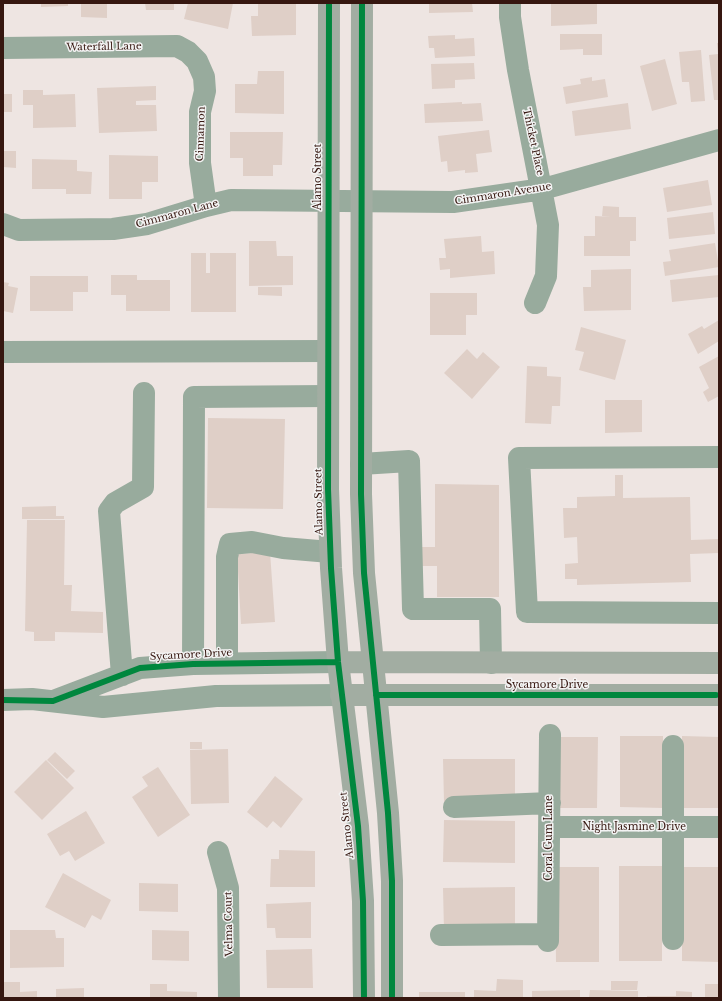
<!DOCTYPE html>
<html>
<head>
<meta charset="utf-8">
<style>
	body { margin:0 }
	#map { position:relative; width:722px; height:1001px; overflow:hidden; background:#eee5e2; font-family:"Libre Baskerville",serif }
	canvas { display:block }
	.frame { position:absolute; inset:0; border:4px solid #361710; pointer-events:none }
</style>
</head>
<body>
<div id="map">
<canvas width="722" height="1001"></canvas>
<div class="frame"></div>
</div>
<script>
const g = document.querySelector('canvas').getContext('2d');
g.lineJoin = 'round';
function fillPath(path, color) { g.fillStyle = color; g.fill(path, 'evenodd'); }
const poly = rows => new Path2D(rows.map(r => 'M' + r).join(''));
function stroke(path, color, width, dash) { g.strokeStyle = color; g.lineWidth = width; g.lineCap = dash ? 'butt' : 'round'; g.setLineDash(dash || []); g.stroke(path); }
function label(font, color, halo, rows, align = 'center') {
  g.font = font + ' "Libre Baskerville",serif'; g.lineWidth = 3; g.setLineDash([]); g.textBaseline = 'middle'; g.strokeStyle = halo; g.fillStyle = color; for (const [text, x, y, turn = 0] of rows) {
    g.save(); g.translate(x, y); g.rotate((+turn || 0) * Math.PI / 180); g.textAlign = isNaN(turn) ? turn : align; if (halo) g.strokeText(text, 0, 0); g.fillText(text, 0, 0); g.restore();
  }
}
fillPath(poly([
	[41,3,68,3,68,6,41,7],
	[81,3,107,3,107,18,81,17],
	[145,3,174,3,174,10,146,10],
	[188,3,233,3,228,29,184,19],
	[258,3,296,3,296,35,252,36,251,16,258,16],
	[429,3,472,3,473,12,429,13],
	[551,3,597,3,597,24,551,26],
	[560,34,602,34,602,55,583,55,583,49,560,50],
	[455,35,455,39,474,38,475,56,435,58,434,48,429,48,428,36],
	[717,43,719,43,719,100,714,100,709,55,718,54],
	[701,50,705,101,691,102,689,82,682,82,679,52],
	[665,59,677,104,652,111,640,66],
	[474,63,475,79,455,80,455,88,432,89,431,64],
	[258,71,284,71,284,114,235,113,235,84,257,84],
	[592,77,592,81,605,79,608,97,566,104,563,87,581,84,580,79],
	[156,86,156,100,136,101,136,105,156,105,157,131,99,133,97,88],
	[23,90,43,90,43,95,75,94,76,127,33,128,33,105,23,105],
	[3,94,12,94,12,112,3,112],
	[462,102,462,104,481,103,483,121,425,123,424,104],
	[628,103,631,129,575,136,572,111],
	[489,130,492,152,476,154,478,172,465,173,465,170,448,172,447,161,441,162,438,136],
	[230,132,283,132,282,165,273,165,273,176,243,176,243,158,230,158],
	[3,151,16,151,16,168,3,167],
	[109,155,158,156,158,182,142,182,142,199,109,199],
	[32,159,77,160,77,171,92,172,91,194,66,194,66,189,32,189],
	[708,180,712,205,667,212,663,188],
	[603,206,619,207,619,217,636,217,636,241,630,241,630,256,584,256,584,236,595,236,595,216,611,217,602,216],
	[713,212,715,234,669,239,667,218],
	[481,236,482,252,494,251,495,274,450,278,450,269,440,270,439,258,446,258,444,239],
	[249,241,276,241,277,256,293,256,293,285,249,286],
	[715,243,719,267,665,276,663,262,671,261,669,250],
	[191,253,206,253,206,273,210,273,210,253,236,253,236,312,191,312],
	[631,269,631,310,584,311,583,287,591,287,591,270],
	[111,275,137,275,137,280,170,280,170,311,126,311,126,295,111,295],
	[719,275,719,297,672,302,670,280],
	[30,276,88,276,88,292,73,292,73,311,30,311],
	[3,282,9,283,8,286,18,288,13,313,3,311],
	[258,287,282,287,282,296,258,295],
	[430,293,477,293,477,315,466,315,466,335,430,335],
	[719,320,719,341,698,354,688,334,702,326,704,329],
	[581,327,626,340,615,380,579,370,584,352,575,350],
	[467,349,477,359,483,352,500,367,472,399,444,373],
	[719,356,719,396,708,402,703,392,709,388,699,367],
	[527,366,547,367,547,376,561,377,560,406,552,406,551,424,525,423],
	[605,400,642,400,642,432,605,433],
	[208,418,285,419,283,509,207,508],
	[615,475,623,475,623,498,690,497,691,540,719,539,719,553,690,554,691,582,577,585,577,579,565,579,565,564,578,563,577,537,564,538,563,508,577,508,577,497,615,496],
	[435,484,499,485,499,597,437,597,437,566,419,566,420,547,435,547],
	[56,506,56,516,64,516,64,519,22,519,22,507],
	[27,520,65,520,64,585,72,585,71,611,103,612,103,633,55,632,55,641,34,641,34,632,25,631],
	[270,552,275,622,241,624,237,554],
	[620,736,663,736,663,808,620,807],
	[682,736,719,737,719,808,681,808],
	[556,737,598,737,597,808,555,808],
	[190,742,202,742,202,749,190,749],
	[228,749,229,803,191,804,190,750],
	[55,752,75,771,67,779,47,760],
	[443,759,515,759,515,802,444,802],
	[46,760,74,788,42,820,14,792],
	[158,767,190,815,158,837,132,797,148,786,142,777],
	[275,776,303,799,281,828,273,821,267,828,247,812],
	[86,811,105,843,75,861,69,851,60,856,47,834],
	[444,820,515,821,515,863,443,862],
	[279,850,315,851,315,887,270,887,271,859,279,859],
	[619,866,662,866,662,961,619,961],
	[555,867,599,867,599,962,556,962],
	[682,867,719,867,719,962,682,961],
	[63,873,111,900,101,920,92,915,85,928,45,907],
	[139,883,178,884,178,912,139,911],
	[515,887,515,930,444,931,443,888],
	[311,902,311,938,276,938,275,928,267,928,266,904],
	[10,930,55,930,56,938,64,938,64,967,10,968],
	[152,930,189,931,189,961,152,960],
	[312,949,313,988,267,988,266,950],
	[497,979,523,980,523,998,474,998,474,990,496,991],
	[611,981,638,981,637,990,611,990],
	[3,982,20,982,20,992,37,991,37,998,3,998],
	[150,984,167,984,167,991,197,992,197,998,150,998],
	[705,984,719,984,719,998,705,998],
	[84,988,84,998,56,998,56,989],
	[580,990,580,998,532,998,532,991],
	[590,990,638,991,638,998,589,998],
	[676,991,692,992,692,998,647,998,647,996,676,996],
	[419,992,465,992,465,998,419,998]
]), '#dfcfc7');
stroke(poly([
	[510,3,510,17,518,70,548,225,546,276,535,303],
	[3,48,177,46,188,52,197,61,204,77,205,91,200,112,200,163,206,206],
	[3,224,19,230,113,229,147,224,206,206,231,200,453,202,543,189,719,140],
	[3,352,328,351],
	[719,457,519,458,527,612,719,613],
	[361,464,409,461,413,609,490,609,491,663],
	[227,663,227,557,230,544,252,542,283,548,330,552],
	[193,664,194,397,328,396],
	[122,675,109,511,115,503,143,487,144,393],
	[3,700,32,699,103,707,216,696,341,695],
	[56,700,140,668,193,664,338,662],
	[673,746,673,939],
	[454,807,550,803],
	[550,827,719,827],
	[218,852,228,888,229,998],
	[441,935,548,934],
	[548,941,550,735]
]), '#98ab9d', 22);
stroke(poly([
	[329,3,328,489,331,568,338,662,358,826,363,901,364,998],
	[362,3,361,494,364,573,388,813,392,881,392,998],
	[338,662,719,663],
	[341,695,719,695]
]), '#a2ada2', 22);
stroke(poly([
	[329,3,328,489,331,568,338,662,358,826,363,901,364,998],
	[362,3,361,494,364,573,388,813,392,881,392,998],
	[376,695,716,695],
	[3,700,53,701,140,668,193,664,338,662]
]), '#00873e', 6);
label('10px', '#361710', '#f3f3f3', [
	["Waterfall Lane",104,47,-1],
	["Cinnamon",201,134,-88],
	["Thicket Place",533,142,78],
	["Alamo Street",318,177,-90],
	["Cimmaron Avenue",503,194,-9],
	["Cimmaron Lane",177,214,-15],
	["Alamo Street",319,502,-91],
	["Sycamore Drive",191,655,-3],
	["Sycamore Drive",547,685],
	["Alamo Street",347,825,-96],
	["Night Jasmine Drive",634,827],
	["Coral Gum Lane",549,838,-90],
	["Velma Court",229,924,-91]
]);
</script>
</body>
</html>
